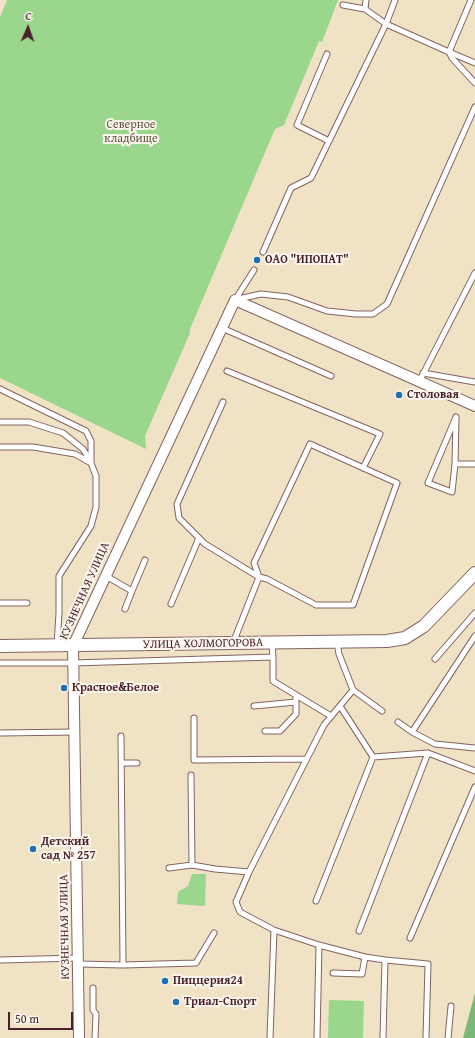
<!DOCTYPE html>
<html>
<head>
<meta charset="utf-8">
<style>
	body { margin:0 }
	#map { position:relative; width:475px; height:1038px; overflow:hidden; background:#f0e2c4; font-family:"Gentium Book Plus",serif }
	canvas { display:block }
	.north { position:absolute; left:8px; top:8px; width:40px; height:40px; -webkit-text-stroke:3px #fbf7ec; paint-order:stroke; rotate:2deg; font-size:11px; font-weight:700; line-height:16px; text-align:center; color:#4a1f2b }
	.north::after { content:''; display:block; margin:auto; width:14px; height:18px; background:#4a1f2b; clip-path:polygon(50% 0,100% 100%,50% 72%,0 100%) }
	.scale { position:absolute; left:8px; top:1012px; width:65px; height:18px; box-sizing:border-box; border:2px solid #4a1f2b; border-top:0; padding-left:5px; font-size:12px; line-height:14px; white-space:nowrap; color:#4a1f2b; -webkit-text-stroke:3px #fbf7ec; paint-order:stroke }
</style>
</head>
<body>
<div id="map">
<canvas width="475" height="1038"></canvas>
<div class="north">С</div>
<div class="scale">50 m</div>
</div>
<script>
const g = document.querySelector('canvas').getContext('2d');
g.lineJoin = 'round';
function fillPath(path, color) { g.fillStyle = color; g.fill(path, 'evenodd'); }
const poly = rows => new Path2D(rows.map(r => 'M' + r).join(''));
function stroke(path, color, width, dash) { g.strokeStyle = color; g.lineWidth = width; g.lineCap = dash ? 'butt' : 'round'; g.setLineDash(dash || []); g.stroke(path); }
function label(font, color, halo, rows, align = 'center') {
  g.font = font + ' "Gentium Book Plus",serif'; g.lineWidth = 4; g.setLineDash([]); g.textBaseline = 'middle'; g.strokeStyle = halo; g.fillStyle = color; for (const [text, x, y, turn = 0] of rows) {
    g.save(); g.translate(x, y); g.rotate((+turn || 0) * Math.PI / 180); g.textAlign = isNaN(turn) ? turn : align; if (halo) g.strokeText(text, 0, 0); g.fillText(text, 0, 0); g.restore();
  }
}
fillPath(poly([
	[7,0,338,0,322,42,319,41,284,125,275,129,190,329,190,333,145,436,146,449,0,378,0,17],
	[192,874,206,874,205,906,177,904,178,892,188,886],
	[329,1000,364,1001,363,1038,328,1038]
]), '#9ad78c');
fillPath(poly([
	[475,993,475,1038,463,1038]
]), '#7bb878');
const service = poly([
	[366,0,365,9,386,24,395,0],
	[471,0,449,52,475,63],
	[343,5,365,9],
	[327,54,297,125,329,141],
	[263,252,291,188,311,178,386,24,449,52,452,58,475,83],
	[238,299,261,294,288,297,327,311,356,314,373,314,387,304,475,107],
	[235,300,254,270],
	[222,328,331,376],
	[227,371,380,434,363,468],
	[423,373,475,382],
	[419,382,475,273],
	[0,389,86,431,91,441,91,463],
	[223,402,177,504,179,518,205,544,259,577,267,579,316,605,353,605,397,483,310,444,254,563,259,577,233,643],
	[456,417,455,464,452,492,428,483,456,417],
	[0,422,29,422,63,433,83,449,91,462],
	[0,447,33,447,75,454,91,463,96,476,96,507,91,526,59,576,59,613,57,645],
	[455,464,475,464],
	[106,576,132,591,145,560],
	[0,603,27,603],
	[171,604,199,538],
	[125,609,132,591],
	[435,659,475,613],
	[0,663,73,663,273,657,272,643],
	[353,690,382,711],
	[296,695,331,716],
	[254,706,296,702],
	[340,706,373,757,428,753,475,771],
	[194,718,194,760,306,759],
	[398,722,412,732,475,636],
	[265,731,280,731,296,714,296,695,273,681,273,657],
	[412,732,435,744,475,748],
	[0,733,74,732],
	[122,763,137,763],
	[191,775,192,865,215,869,249,872],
	[169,868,192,865],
	[316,901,373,757],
	[359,931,428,753],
	[410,938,475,787],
	[319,945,365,957,362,974,333,973],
	[365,957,385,960,428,964,426,1038],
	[0,960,79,958],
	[79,964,123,965,121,736],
	[123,965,196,963,214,933],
	[93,988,93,1010,96,1014,95,1038],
	[270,1038,274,930],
	[317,1038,319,945,274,930,240,912,236,902,249,872,324,725,353,690,339,654,337,642],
	[383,1038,385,960],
	[448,1038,451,1006]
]);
const minor = poly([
	[79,1038,73,646,235,300,475,406]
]);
const tertiary = poly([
	[0,646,387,641,405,638,424,626,475,573]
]);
stroke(service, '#846361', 7);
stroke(minor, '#846361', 12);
stroke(tertiary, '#846361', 14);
stroke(service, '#fff', 5);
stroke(minor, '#fff', 10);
stroke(tertiary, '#fff', 12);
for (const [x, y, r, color] of [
	[257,260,4,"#1f6fb2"],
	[399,395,4,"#1f6fb2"],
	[64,688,4,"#1f6fb2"],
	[33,849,4,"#1f6fb2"],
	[165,981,4,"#1f6fb2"],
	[176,1002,4,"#1f6fb2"]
]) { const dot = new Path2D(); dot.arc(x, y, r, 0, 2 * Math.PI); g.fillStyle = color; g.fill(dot); stroke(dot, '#fbf7ec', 1.5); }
label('12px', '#625648', '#fbf7ec', [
	["Северное",131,125],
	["кладбище",131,139]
]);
label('bold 12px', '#4a1f2b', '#fbf7ec', [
	["ОАО \"ИПОПАТ\"",265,260],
	["Столовая",407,395],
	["Красное&Белое",72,688],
	["Детский",41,842],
	["сад № 257",41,856],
	["Пиццерия24",173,981],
	["Триал-Спорт",184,1002]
], 'left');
label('12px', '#4a1f2b', '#fbf7ec', [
	["КУЗНЕЧНАЯ УЛИЦА",85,591,-66],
	["УЛИЦА ХОЛМОГОРОВА",203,644,-1],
	["КУЗНЕЧНАЯ УЛИЦА",65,927,-91]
]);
</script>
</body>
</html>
